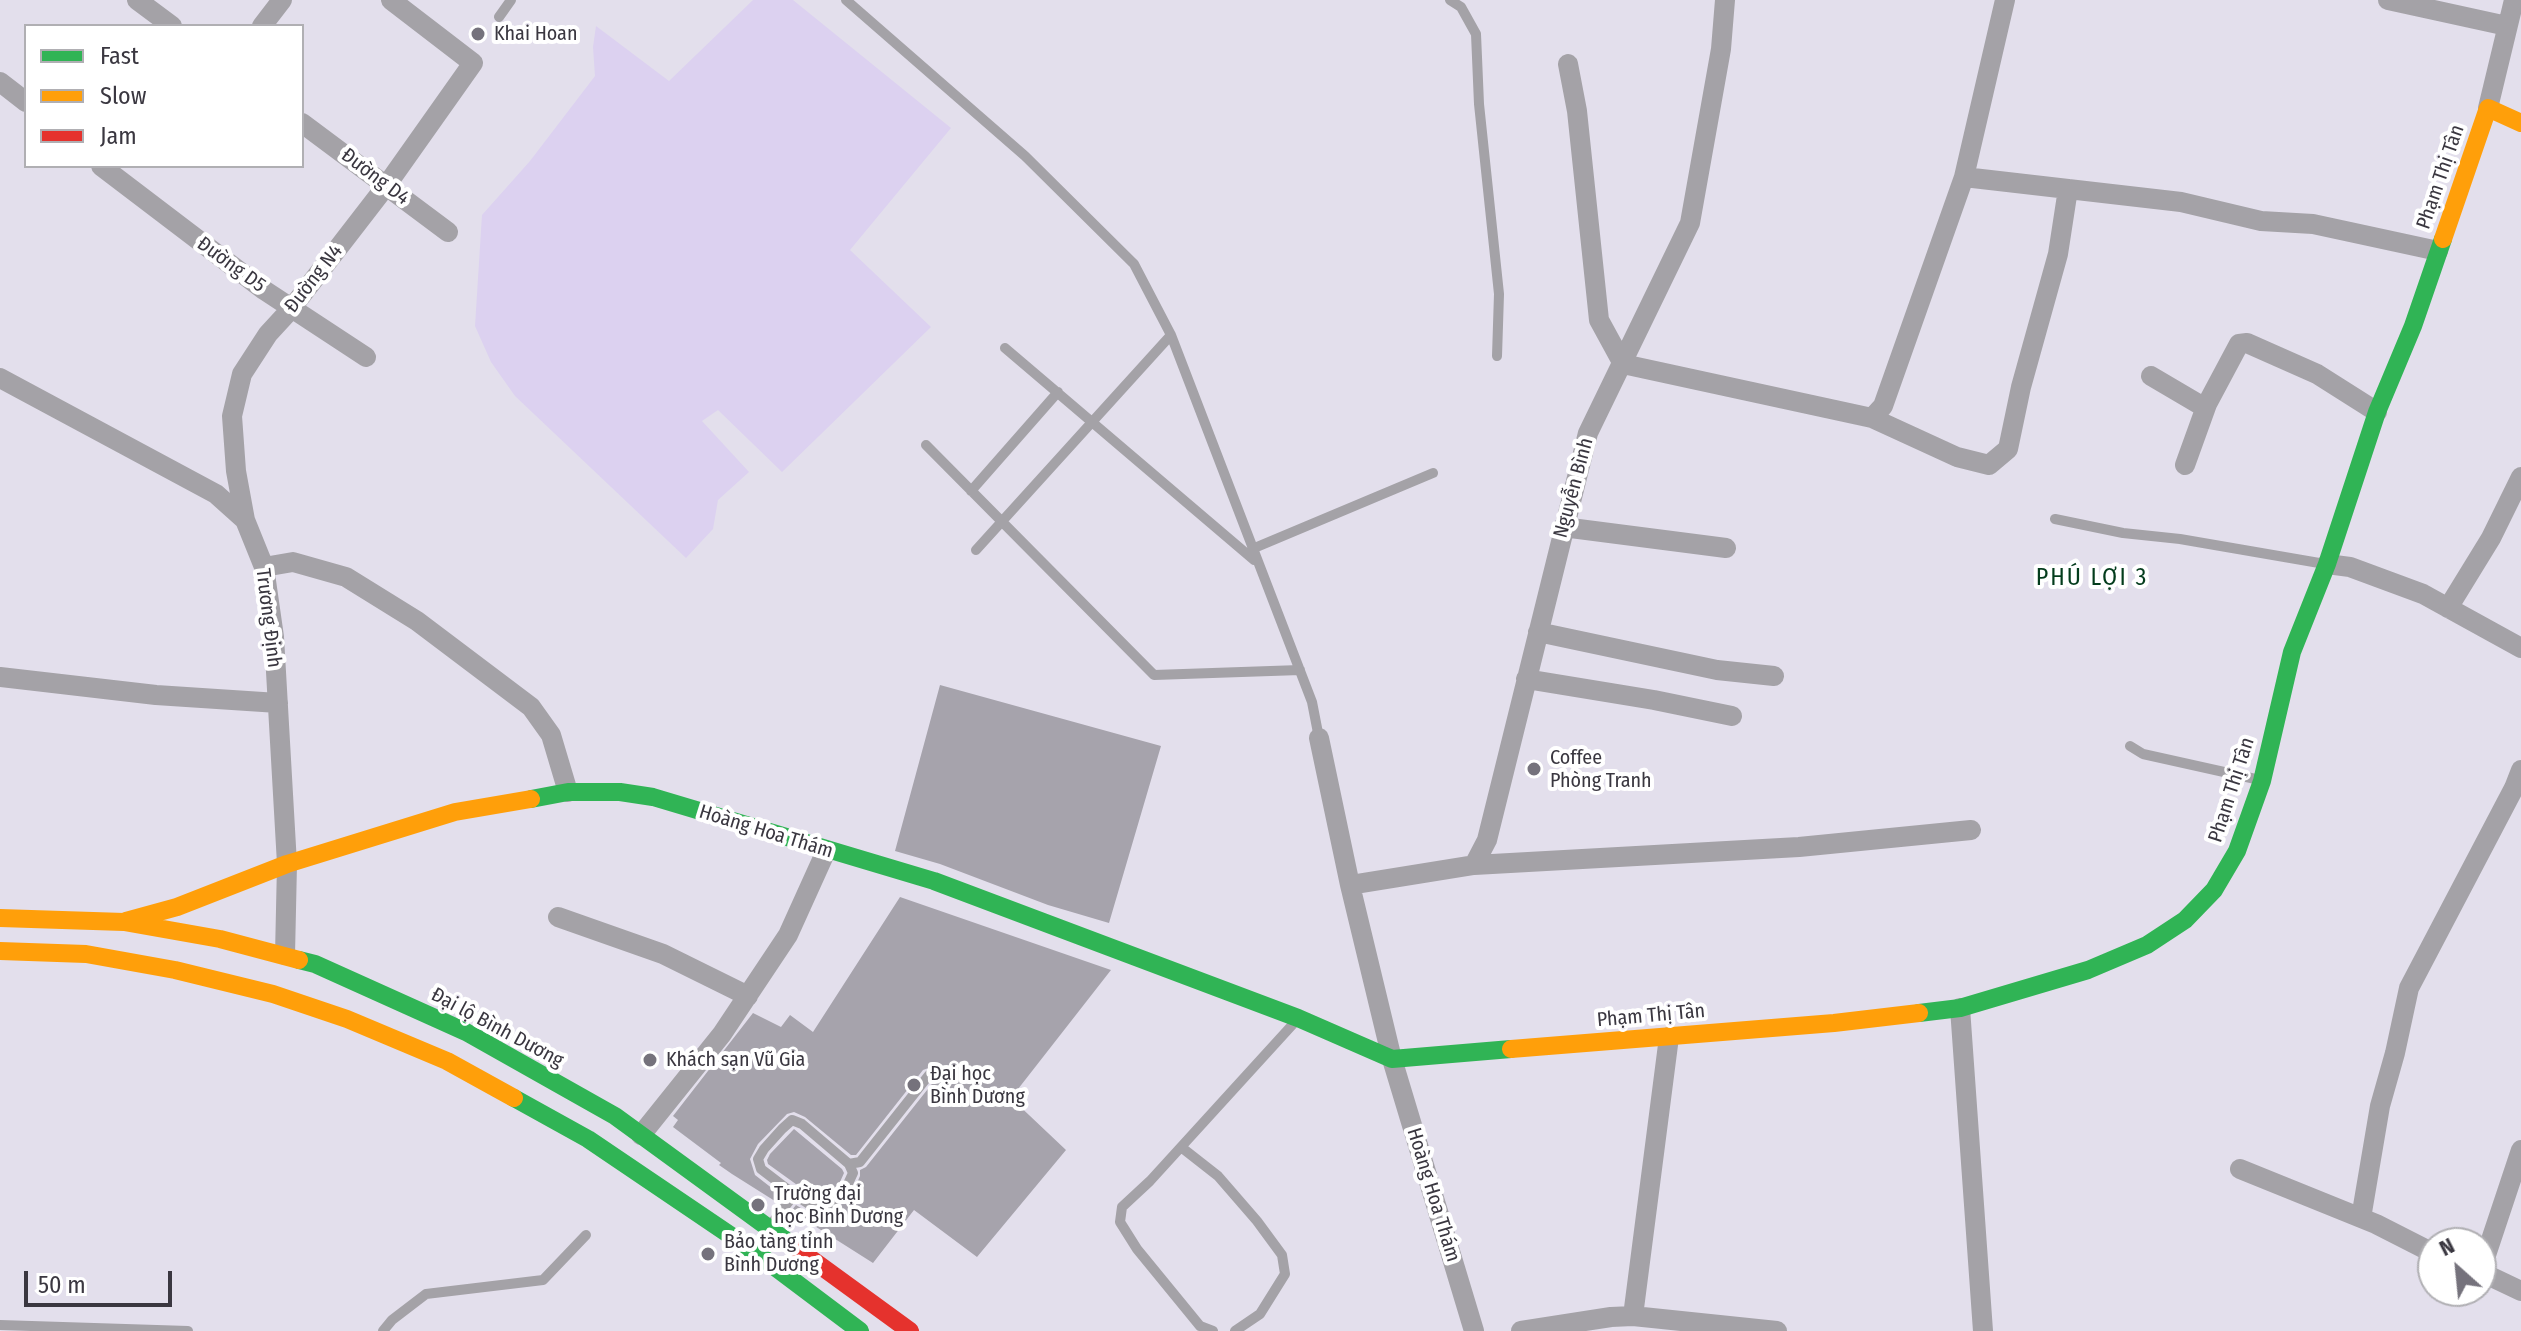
<!DOCTYPE html>
<html>
<head>
<meta charset="utf-8">
<style>
	body { margin:0 }
	#map { position:relative; width:2521px; height:1331px; overflow:hidden; background:#e3dfec; font-family:"Fira Sans Condensed",sans-serif }
	canvas { display:block }
	.legend { position:absolute; left:24px; top:24px; width:280px; height:144px; box-sizing:border-box; background:#fff; border:2px solid #b0afb3; margin:0; padding:10px 14px; list-style:none; font-size:24px; color:#3a3740 }
	.legend li { display:flex; align-items:center; gap:16px; height:40px }
	.legend b { width:40px; border:2px solid #b0afb3 }
	.north { position:absolute; left:2417px; top:1227px; width:80px; height:80px; box-sizing:border-box; background:#fff; border:2px solid #b0afb3; border-radius:50%; rotate:333deg; font-size:22px; font-weight:700; line-height:32px; text-align:center; color:#3a3740 }
	.north::after { content:''; display:block; margin:auto; width:28px; height:36px; background:#75727c; clip-path:polygon(50% 0,100% 100%,50% 72%,0 100%) }
	.scale { position:absolute; left:24px; top:1271px; width:148px; height:36px; box-sizing:border-box; border:4px solid #3a3740; border-top:0; padding-left:10px; font-size:24px; line-height:28px; white-space:nowrap; color:#3a3740; -webkit-text-stroke:6px #fff; paint-order:stroke }
</style>
</head>
<body>
<div id="map">
<canvas width="2521" height="1331"></canvas>
<ul class="legend">
<li><b style="height:10px;background:#30b455"></b>Fast</li>
<li><b style="height:10px;background:#ff9f0a"></b>Slow</li>
<li><b style="height:10px;background:#e5322d"></b>Jam</li>
</ul>
<div class="north">N</div>
<div class="scale">50 m</div>
</div>
<script>
const g = document.querySelector('canvas').getContext('2d');
g.lineJoin = 'round';
function fillPath(path, color) { g.fillStyle = color; g.fill(path, 'evenodd'); }
const poly = rows => new Path2D(rows.map(r => 'M' + r).join(''));
function stroke(path, color, width, dash) { g.strokeStyle = color; g.lineWidth = width; g.lineCap = dash ? 'butt' : 'round'; g.setLineDash(dash || []); g.stroke(path); }
function label(font, color, halo, rows, align = 'center') {
  g.font = font + ' "Fira Sans Condensed",sans-serif'; g.lineWidth = 8; g.setLineDash([]); g.textBaseline = 'middle'; g.strokeStyle = halo; g.fillStyle = color; for (const [text, x, y, turn = 0] of rows) {
    g.save(); g.translate(x, y); g.rotate((+turn || 0) * Math.PI / 180); g.textAlign = isNaN(turn) ? turn : align; if (halo) g.strokeText(text, 0, 0); g.fillText(text, 0, 0); g.restore();
  }
}
fillPath(poly([
	[753,0,793,0,951,128,850,250,931,327,782,472,718,410,702,421,749,472,718,500,713,529,686,558,515,396,491,362,475,326,482,215,530,161,595,76,593,47,596,26,669,81]
]), '#dcd1f0');
fillPath(poly([
	[940,685,1161,746,1109,923,1048,905,940,864,895,851],
	[900,897,1111,970,1011,1098,1066,1150,977,1257,914,1210,873,1263,791,1211,796,1205,814,1216,827,1217,833,1214,854,1190,860,1176,860,1170,866,1167,935,1080,937,1073,931,1067,923,1070,856,1155,851,1155,805,1117,794,1112,787,1114,758,1144,750,1159,755,1175,782,1196,778,1203,732,1174,719,1165,721,1163,673,1127,678,1120,673,1116,753,1013,781,1027,790,1015,813,1032],
	[794,1129,842,1169,844,1173,840,1182,824,1201,818,1200,768,1164,767,1160,770,1154]
]), '#a6a3ac');
stroke(poly([
	[846,0,1025,156,1134,264,1171,335,1312,702,1319,738],
	[1450,0,1461,7,1476,34,1479,104,1499,294,1497,356],
	[499,17,511,0],
	[1005,348,1254,560],
	[926,445,1154,675,1300,670],
	[971,491,1058,392],
	[2055,519,2123,533,2180,539,2325,564],
	[1252,549,1433,473],
	[976,550,1171,335],
	[2130,746,2143,754,2260,780],
	[1181,1147,1218,1176,1257,1221,1282,1255,1285,1274,1260,1314,1235,1331],
	[791,1192,815,1208,827,1209,847,1186,853,1173,849,1164],
	[772,1223,790,1200,791,1192,761,1169,758,1159,764,1149,782,1129,792,1120,802,1124,849,1164,860,1162,929,1075],
	[0,1325,188,1331],
	[383,1331,392,1320,426,1294,543,1280,586,1235],
	[1213,1331,1200,1326,1137,1249,1120,1222,1122,1207,1150,1181,1294,1023]
]), '#a4a2a7', 10);
stroke(poly([
	[137,0,172,26],
	[2388,0,2507,26],
	[262,26,282,0],
	[1568,64,1577,111,1599,320,1623,364,1872,418,1883,406,1964,177,2005,0],
	[0,82,26,102],
	[2488,108,2514,0],
	[302,123,448,232],
	[101,166,264,290,366,357],
	[1964,177,2181,202,2261,221,2313,224,2438,251],
	[2151,376,2202,406,2207,404,2239,344,2247,343,2317,374,2377,412],
	[0,378,216,494,245,520,264,567,274,637,287,864,285,955],
	[1872,418,1957,457,1989,465,2008,449,2021,387,2058,254,2068,189],
	[2185,465,2207,404],
	[245,520,236,471,232,416,242,374,268,334,291,309,386,186,473,63,391,0],
	[1563,527,1726,548],
	[2327,564,2350,567,2423,594,2521,648],
	[264,567,293,562,346,577,417,621,531,707,551,735,568,792],
	[2448,608,2491,538,2521,477],
	[1538,632,1717,670,1774,676],
	[0,677,156,695,278,703],
	[1526,679,1654,700,1732,716],
	[1319,738,1350,885,1392,1059,1474,1331],
	[1474,865,1799,847,1971,830],
	[1350,885,1474,865,1487,840,1588,433,1690,223,1721,49,1725,0],
	[558,917,663,954,748,996],
	[1960,1008,1983,1331],
	[641,1135,722,1034,788,935,826,851],
	[2240,1169,2376,1224,2433,1253],
	[2361,1218,2380,1106,2395,1053,2409,988,2514,788,2521,770],
	[2481,1270,2521,1150],
	[2481,1272,2521,1291],
	[1633,1316,1669,1037],
	[1521,1331,1611,1317,1633,1316,1777,1331]
]), '#a4a2a7', 20);
stroke(poly([
	[531,799,568,792,620,792,653,797,934,881,1298,1018,1392,1059,1511,1049],
	[299,960,315,964,466,1032,615,1116,792,1245],
	[1919,1013,1960,1008,2088,970,2147,945,2185,920,2214,890,2237,851,2262,781,2292,652,2327,564,2377,412,2413,326,2443,239],
	[514,1098,588,1139,755,1252,860,1331]
]), '#30b455', 18);
stroke(poly([
	[2443,239,2488,108,2521,123],
	[0,918,124,922,220,939,299,960],
	[126,921,177,907,287,864,455,812,531,799],
	[0,951,86,954,175,970,273,994,347,1019,447,1061,514,1098],
	[1511,1049,1834,1023,1919,1013]
]), '#ff9f0a', 18);
stroke(poly([
	[792,1245,910,1331]
]), '#e5322d', 18);
for (const [x, y, r, color] of [
	[478,34,8,"#75727c"],
	[1534,769,8,"#75727c"],
	[650,1060,8,"#75727c"],
	[914,1085,8,"#75727c"],
	[758,1205,8,"#75727c"],
	[708,1254,8,"#75727c"]
]) { const dot = new Path2D(); dot.arc(x, y, r, 0, 2 * Math.PI); g.fillStyle = color; g.fill(dot); stroke(dot, '#fff', 3); }
label('20px', '#3a3740', '#fff', [
	["Khai Hoan",494,34],
	["Coffee",1550,758],
	["Phòng Tranh",1550,781],
	["Khách sạn Vũ Gia",666,1060],
	["Đại học",930,1074],
	["Bình Dương",930,1097],
	["Trường đại",774,1194],
	["học Bình Dương",774,1217],
	["Bảo tàng tỉnh",724,1242],
	["Bình Dương",724,1265]
], 'left');
label('20px', '#3a3740', '#fff', [
	["Đường D4",375,177,37],
	["Phạm Thị Tân",2441,177,-71],
	["Đường D5",231,265,36],
	["Đường N4",314,279,-52],
	["Nguyễn Bình",1574,488,-75],
	["Trương Định",268,618,83],
	["Phạm Thị Tân",2232,790,-72],
	["Hoàng Hoa Thám",766,832,17],
	["Phạm Thị Tân",1651,1016,-5],
	["Đại lộ Bình Dương",497,1028,28],
	["Hoàng Hoa Thám",1433,1195,73]
]);
g.letterSpacing = '2px';
label('24px', '#033c1c', '#fff', [
	["PHÚ LỢI 3",2092,578]
]);
g.letterSpacing = '0px';
</script>
</body>
</html>
